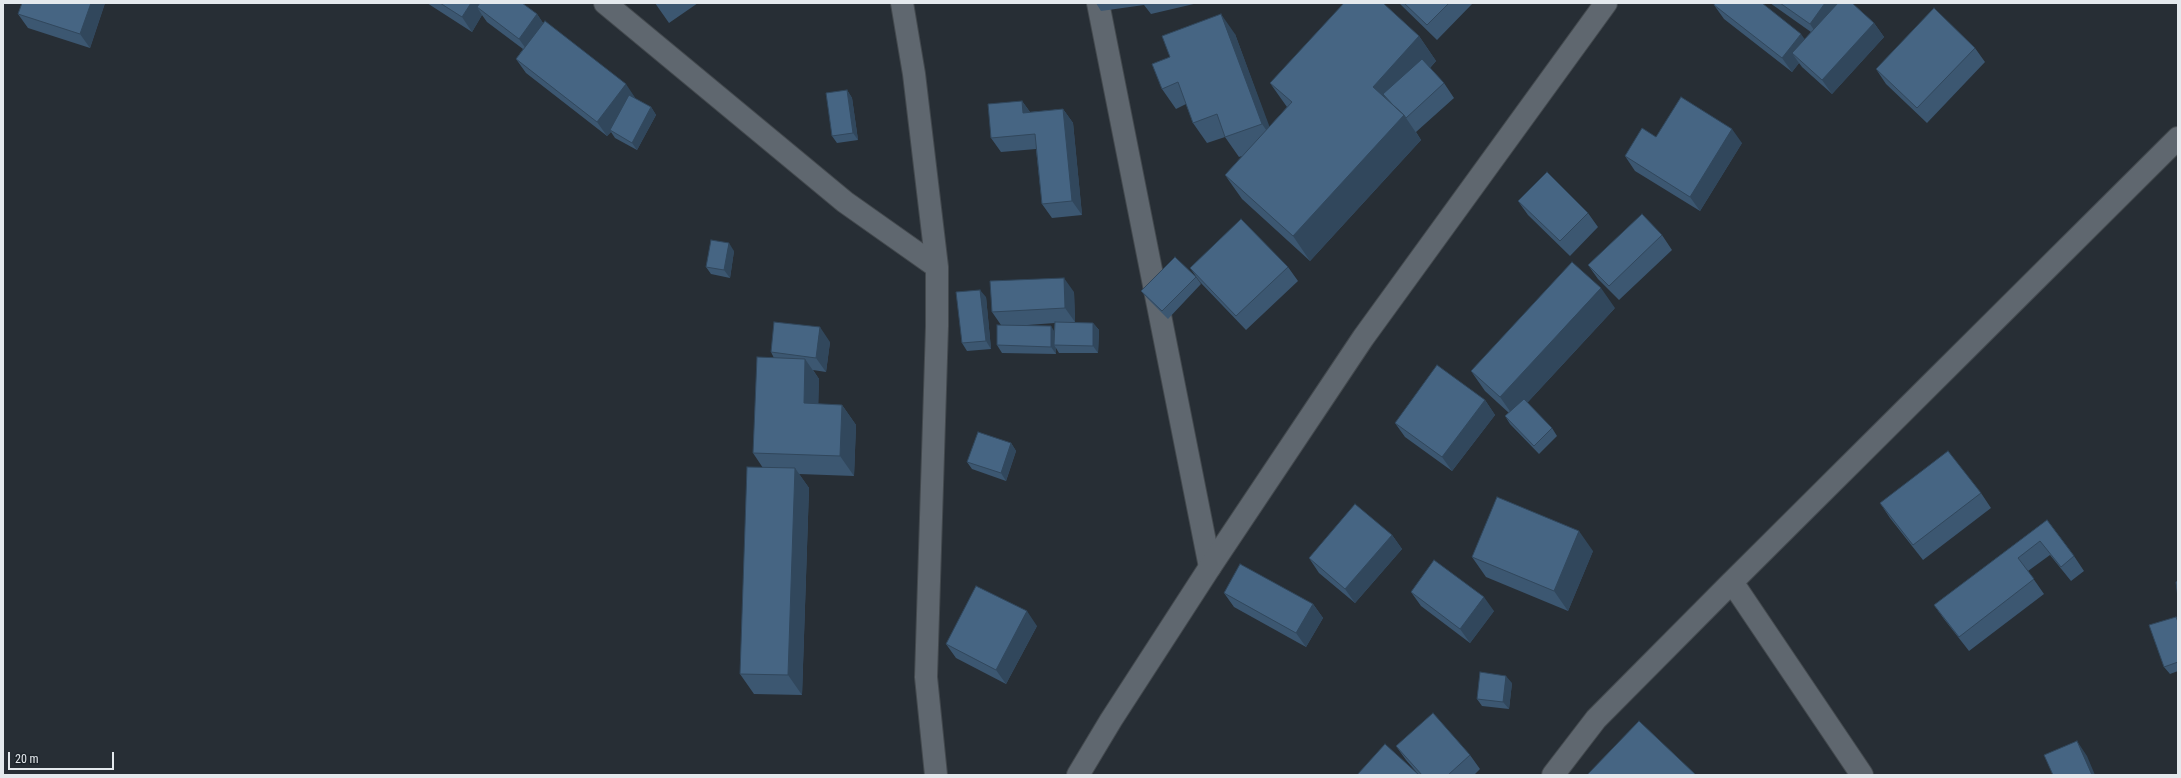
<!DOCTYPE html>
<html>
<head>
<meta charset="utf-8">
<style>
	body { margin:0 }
	#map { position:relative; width:2181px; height:778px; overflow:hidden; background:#272e35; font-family:"Roboto Condensed",sans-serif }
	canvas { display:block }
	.frame { position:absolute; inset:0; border:4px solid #e4e9ed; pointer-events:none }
	.scale { position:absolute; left:8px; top:752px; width:106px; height:18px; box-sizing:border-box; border:2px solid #e4e9ed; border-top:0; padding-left:5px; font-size:12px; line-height:14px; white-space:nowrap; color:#e4e9ed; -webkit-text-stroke:3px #1d242b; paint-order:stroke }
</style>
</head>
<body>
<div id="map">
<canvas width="2181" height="778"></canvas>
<div class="frame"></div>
<div class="scale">20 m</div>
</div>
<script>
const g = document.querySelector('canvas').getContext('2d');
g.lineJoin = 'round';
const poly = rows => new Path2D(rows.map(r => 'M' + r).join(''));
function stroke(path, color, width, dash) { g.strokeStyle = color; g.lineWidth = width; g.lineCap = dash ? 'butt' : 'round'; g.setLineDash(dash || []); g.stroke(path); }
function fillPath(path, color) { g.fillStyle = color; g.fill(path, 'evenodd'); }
const minor = poly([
	[605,3,845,202,937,267],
	[902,3,914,74,937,267,937,326,926,677,936,775],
	[1098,3,1210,567],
	[1553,775,1596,719,1732,582],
	[1862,775,1732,582,2178,138]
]);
const tertiary = poly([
	[1078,775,1111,720,1210,567,1363,338,1606,3]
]);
stroke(minor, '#43494e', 24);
stroke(tertiary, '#43494e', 24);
stroke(minor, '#5f676f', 22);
stroke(tertiary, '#5f676f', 22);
fillPath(poly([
	[22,3,105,3,90,48,28,28,18,14],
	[427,3,522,3,537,14,543,23,636,99,651,107,656,115,637,150,615,138,611,132,607,136,526,73,516,59,523,49,487,22,482,15,472,32],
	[655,3,698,3,669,23],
	[1096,3,1198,3,1151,14,1144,5,1101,11],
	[1399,3,1473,3,1437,40],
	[1770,3,1852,3,1874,23,1884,37,1832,94,1802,67,1799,63,1792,72,1724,19,1714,5,1805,39,1811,32],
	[1235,34,1269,127,1287,107,1270,83,1419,36,1436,61,1430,68,1444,83,1454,98,1416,132,1421,140,1310,261,1242,199,1225,175,1242,156,1239,157,1225,137,1207,143,1193,123,1186,104,1176,109,1162,89],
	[1975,48,1985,62,1927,123,1886,84,1876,69],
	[847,90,852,98,858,140,837,143,832,136],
	[1022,101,1030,112,1063,109,1073,123,1082,215,1052,218,1042,204,1036,149,1001,152,991,138],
	[1656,137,1742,143,1700,211,1635,171,1625,156],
	[1518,201,1588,213,1598,227,1570,256,1528,215],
	[1662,235,1672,250,1619,300,1598,279,1588,265],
	[734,251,730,278,711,274,706,267],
	[1288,267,1298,281,1246,330,1200,282,1190,268],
	[1196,277,1201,284,1168,319,1147,298,1141,291],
	[1074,292,1075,322,1069,323,1093,323,1099,330,1098,353,1059,353,1056,348,1056,354,1002,353,997,345,1001,325,992,312],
	[1055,323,1054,331,1014,326],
	[986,297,991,349,967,351,962,343],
	[1615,308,1527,403,1552,428,1557,436,1539,454,1510,424,1505,416,1509,413,1485,391,1471,371],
	[830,342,826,372,813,370,819,379,818,404,842,405,856,425,854,476,799,474,809,488,802,695,754,694,740,674,763,468,753,453,774,358,771,352],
	[1485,400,1495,415,1452,471,1405,437,1395,423],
	[1011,443,1016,451,1006,481,972,469,967,462],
	[1981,493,1991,508,1923,560,1890,518,1880,503],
	[2047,520,2074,556,2084,571,2071,581,2050,555,2028,571,2044,594,1969,651,1944,619,1934,605],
	[1392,535,1402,549,1355,603,1319,573,1309,558],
	[1593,551,1568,611,1486,577,1472,557],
	[1411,592,1494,611,1470,643,1421,606],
	[1224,593,1313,604,1323,618,1306,647,1234,607],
	[2176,617,2178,619,2178,671,2170,674,2164,667],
	[1037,626,1006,684,956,658,946,644],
	[1512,683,1509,709,1482,706,1477,699],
	[1396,746,1470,755,1480,769,1474,775,1419,775,1406,760]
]), '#3c5771');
fillPath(poly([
	[91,3,105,3,90,48,80,34],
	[471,3,491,3,477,7,482,15,472,32,462,17],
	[1825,3,1841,3,1820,39,1810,24],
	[537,14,547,29,529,53,519,39],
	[1221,14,1235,34,1276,144,1262,124],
	[1874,23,1884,37,1832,94,1822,80],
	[1801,34,1811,48,1792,53,1799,63,1792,72,1782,58],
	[1419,36,1436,61,1394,106,1383,94,1393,108,1373,87],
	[626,84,636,99,610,130,611,132,607,136,597,122],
	[847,90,852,98,858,140,853,133],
	[1022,101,1032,115,1023,113],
	[651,107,656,115,637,150,632,143],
	[1063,109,1073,123,1082,215,1072,201],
	[1404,115,1421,140,1310,261,1293,236],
	[1732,129,1742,143,1700,211,1690,197],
	[729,243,734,251,730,278,724,270],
	[1064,278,1074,292,1075,322,1065,308],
	[1601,288,1615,308,1514,417,1500,397],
	[980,290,986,297,991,349,986,341],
	[1093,323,1099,330,1098,353,1093,346],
	[1051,326,1056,334,1054,345,1056,348,1056,354,1051,347],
	[820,327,830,342,826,372,816,358],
	[805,359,819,379,818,423,804,403],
	[1485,400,1495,415,1452,471,1442,457],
	[842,405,856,425,854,476,840,456],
	[1011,443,1016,451,1006,481,1001,473],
	[795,468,809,488,802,695,788,675],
	[1579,531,1593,551,1568,611,1554,591],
	[1392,535,1402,549,1355,603,1345,589],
	[1484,597,1494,611,1470,643,1460,629],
	[1313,604,1323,618,1306,647,1296,633],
	[1027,611,1037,626,1006,684,996,670],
	[1506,676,1512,683,1509,709,1503,702],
	[2077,741,2087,756,2095,775,2092,775]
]), '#31475c');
const building = poly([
	[22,3,91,3,80,34,18,14,22,3],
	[440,3,471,3,462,17,440,3],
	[480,3,522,3,537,14,519,39,477,7,480,3],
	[1344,3,1383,3,1419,36,1373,87,1404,115,1293,236,1225,175,1292,102,1270,83,1344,3],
	[1404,3,1449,3,1427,25,1404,3],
	[1715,3,1762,3,1801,34,1782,58,1714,5,1715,3],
	[1780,3,1825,3,1810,24,1780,3],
	[1838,3,1852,3,1874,23,1822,80,1792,53,1838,3],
	[1934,8,1975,48,1917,108,1876,69,1934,8],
	[1221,14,1262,124,1225,137,1217,114,1193,123,1178,82,1162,89,1152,64,1170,57,1162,36,1221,14],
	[545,21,626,84,597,122,516,59,545,21],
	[1422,59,1444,83,1406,118,1404,115,1393,105,1383,94,1422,59],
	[847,90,853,133,832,136,826,93,847,90],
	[629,95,651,107,632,143,610,130,629,95],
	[1681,97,1732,129,1690,197,1625,156,1642,128,1656,137,1681,97],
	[1022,101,1023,113,1063,109,1072,201,1042,204,1035,134,991,138,988,104,1022,101],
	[1547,172,1588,213,1560,241,1518,201,1547,172],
	[1642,214,1662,235,1609,286,1588,265,1642,214],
	[1241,219,1288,267,1236,316,1190,268,1241,219],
	[711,240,729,243,724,270,706,267,711,240],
	[1175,257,1196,277,1162,311,1141,291,1175,257],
	[1572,262,1601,288,1500,397,1471,371,1572,262],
	[1064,278,1065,308,992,312,990,281,1064,278],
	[980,290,986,341,962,343,956,292,980,290],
	[774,322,820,327,816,358,771,352,774,322],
	[1055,322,1093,323,1093,346,1054,345,1055,322],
	[997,325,1051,326,1051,347,997,345,997,325],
	[757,357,805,359,804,403,842,405,840,456,753,453,757,357],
	[1437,365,1485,400,1442,457,1395,423,1437,365],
	[1524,399,1552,428,1534,446,1505,416,1524,399],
	[978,432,1011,443,1001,473,967,462,978,432],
	[1948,451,1981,493,1913,545,1880,503,1948,451],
	[747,467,795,468,788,675,740,674,747,467],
	[1497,497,1579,531,1554,591,1472,557,1497,497],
	[1355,504,1392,535,1345,589,1309,558,1355,504],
	[2047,520,2074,556,2061,567,2040,541,2018,558,2034,579,1959,637,1934,605,2047,520],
	[1434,560,1484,597,1460,629,1411,592,1434,560],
	[1240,564,1313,604,1296,633,1224,593,1240,564],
	[2178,581,2178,598,2176,582,2178,581],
	[976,586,1027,611,996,670,946,644,976,586],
	[2176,617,2178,622,2178,662,2164,667,2149,625,2176,617],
	[1480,672,1506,676,1503,702,1477,699,1480,672],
	[1433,713,1470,755,1448,775,1422,775,1396,746,1433,713],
	[1639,721,1696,775,1587,775,1639,721],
	[2077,741,2092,775,2053,775,2044,755,2077,741],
	[1385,744,1419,775,1357,775,1385,744]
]);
fillPath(building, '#466583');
stroke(building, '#31475c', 1);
</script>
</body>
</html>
